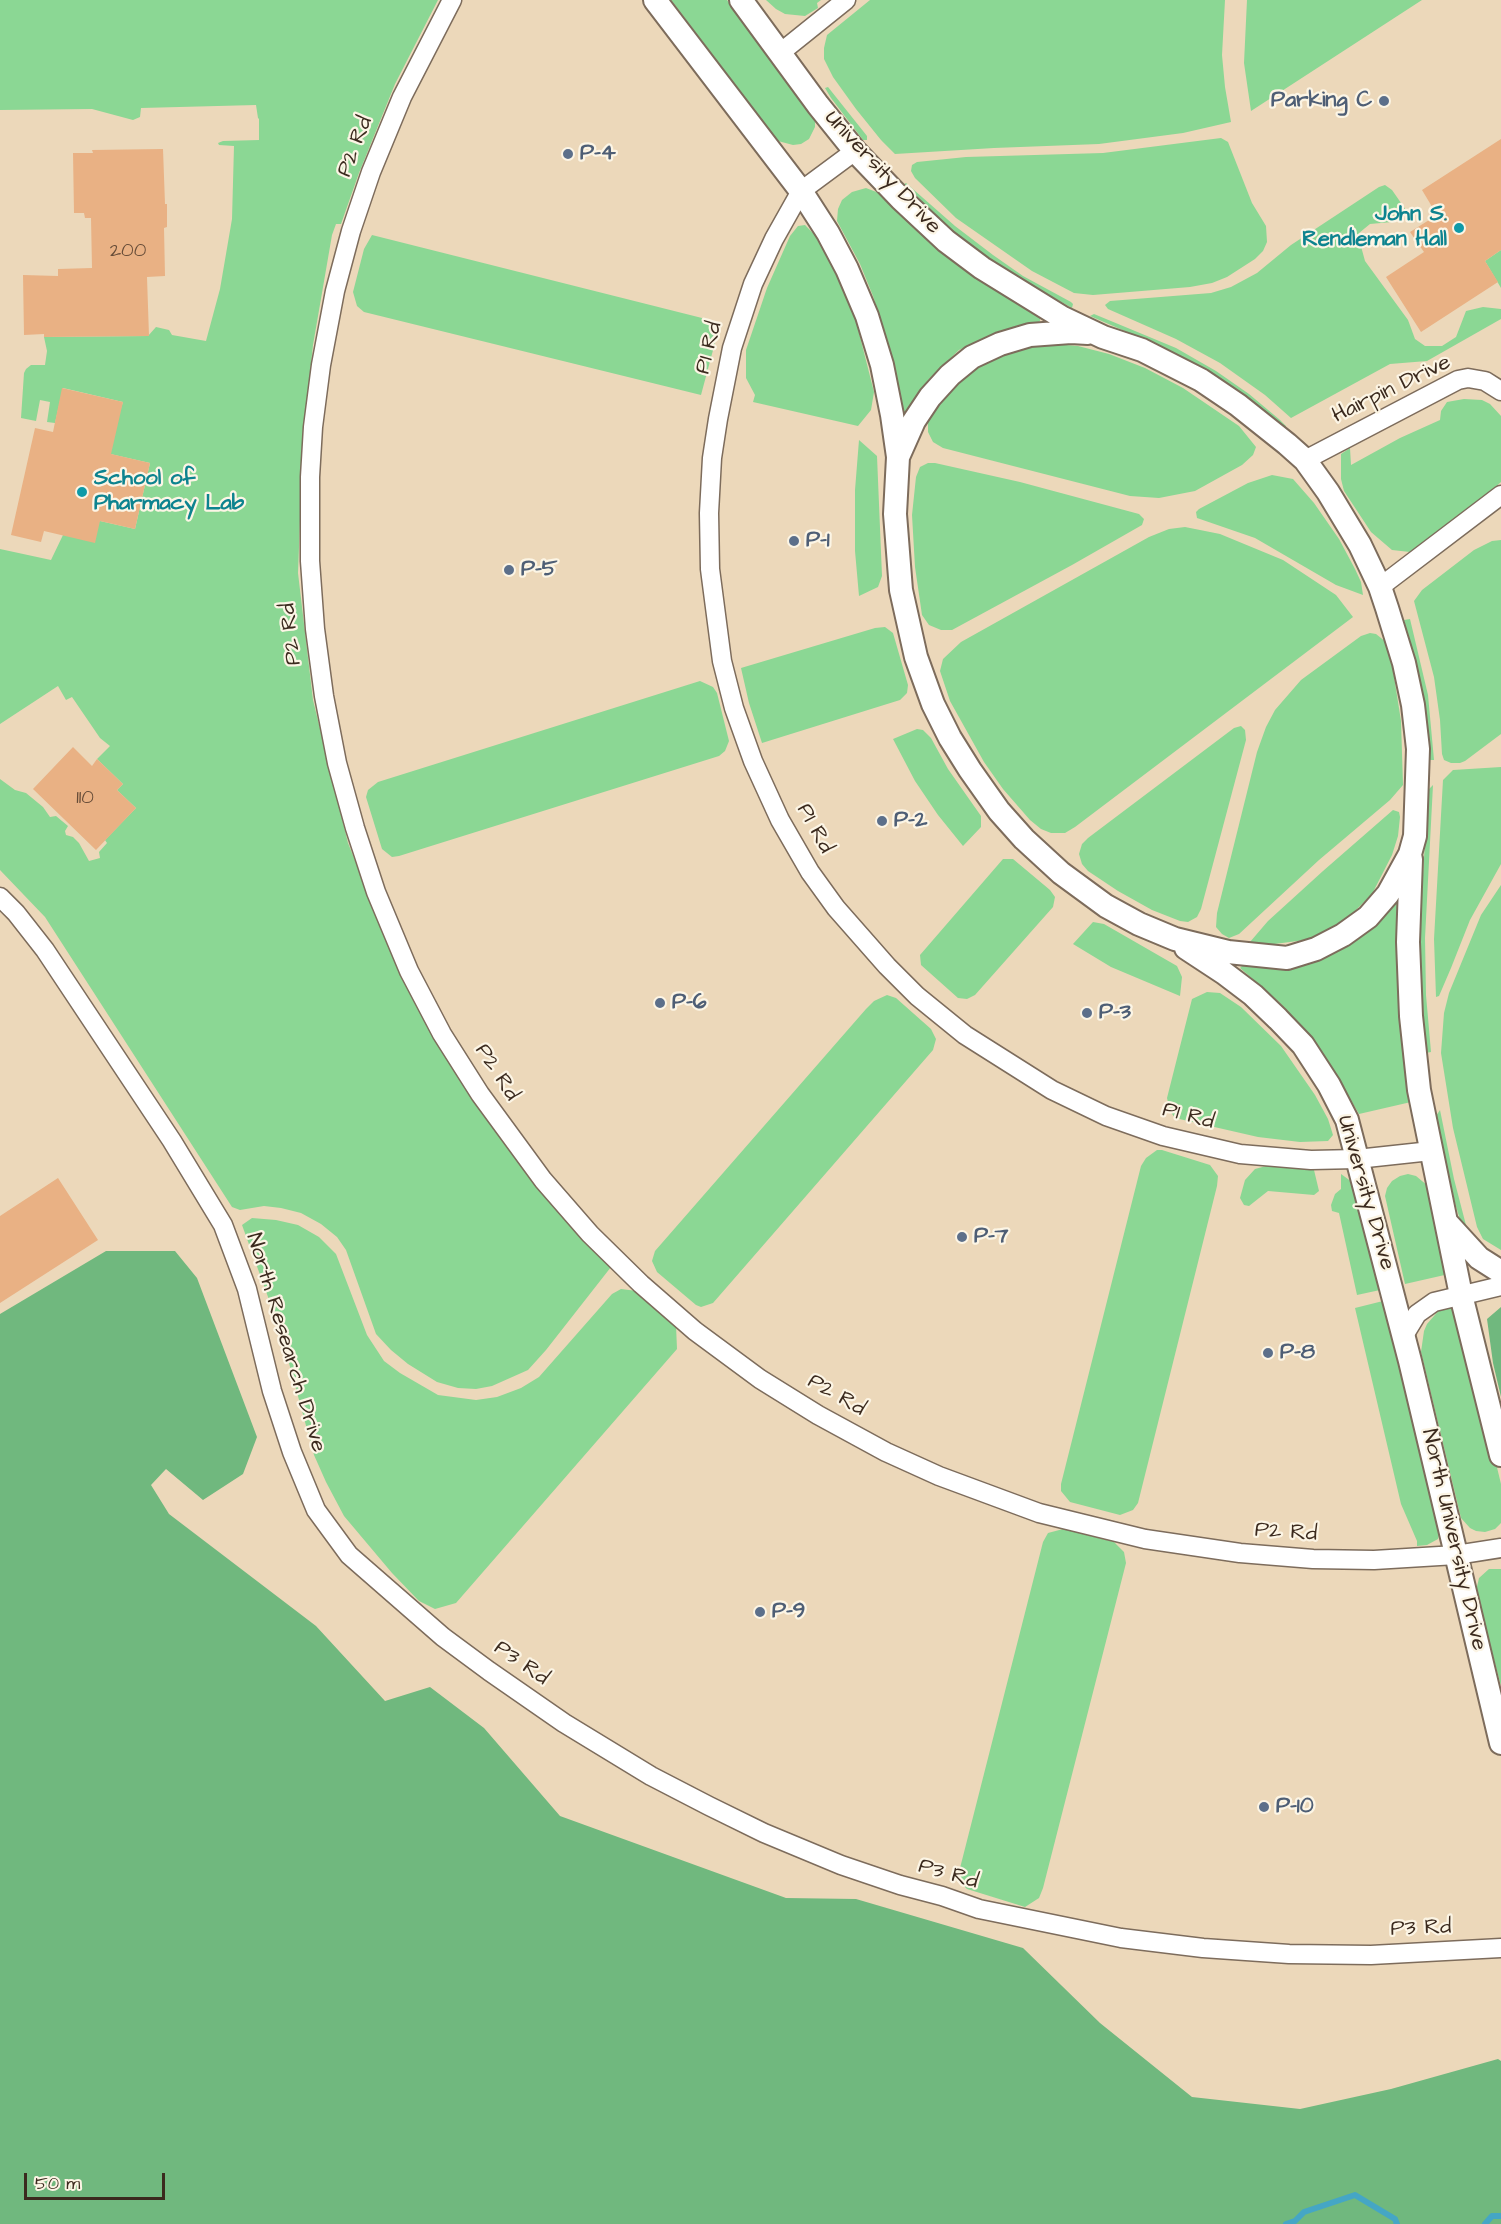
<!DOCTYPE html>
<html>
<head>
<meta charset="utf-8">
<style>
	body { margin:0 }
	#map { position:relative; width:1501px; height:2224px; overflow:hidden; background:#f8e6cf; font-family:"Architects Daughter",sans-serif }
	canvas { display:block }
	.scale { position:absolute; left:24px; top:2173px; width:141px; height:27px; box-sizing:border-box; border:3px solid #3b2a1e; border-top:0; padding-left:8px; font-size:18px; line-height:21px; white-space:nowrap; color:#3b2a1e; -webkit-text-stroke:4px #fcf5e5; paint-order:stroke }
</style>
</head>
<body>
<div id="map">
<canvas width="1501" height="2224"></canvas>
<div class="scale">50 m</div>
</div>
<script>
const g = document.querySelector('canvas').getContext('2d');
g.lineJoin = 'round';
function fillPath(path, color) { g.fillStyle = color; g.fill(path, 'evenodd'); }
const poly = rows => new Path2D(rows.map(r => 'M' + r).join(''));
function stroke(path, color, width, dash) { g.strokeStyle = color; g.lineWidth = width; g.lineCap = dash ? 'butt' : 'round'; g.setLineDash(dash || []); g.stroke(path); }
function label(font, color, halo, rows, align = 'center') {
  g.font = font + ' "Architects Daughter",sans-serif'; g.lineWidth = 4.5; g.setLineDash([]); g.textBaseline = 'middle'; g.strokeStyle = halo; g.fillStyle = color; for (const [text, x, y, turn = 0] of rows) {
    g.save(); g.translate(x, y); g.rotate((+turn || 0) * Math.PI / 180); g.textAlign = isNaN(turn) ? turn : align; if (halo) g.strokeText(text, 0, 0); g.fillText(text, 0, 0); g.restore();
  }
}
fillPath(poly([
	[0,0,1501,0,1501,2224,0,2224]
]), '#ecd8ba');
fillPath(poly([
	[0,0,438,0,395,84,359,173,341,224,336,224,332,235,313,345,303,442,298,573,313,700,348,843,398,968,433,1036,464,1086,547,1199,585,1238,611,1267,546,1350,528,1370,492,1386,476,1389,458,1388,437,1382,408,1364,391,1350,376,1334,346,1250,337,1237,321,1224,301,1213,281,1208,264,1206,240,1210,232,1207,45,917,0,870,0,779,15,790,26,793,43,807,50,817,56,816,68,826,65,831,66,835,73,837,79,843,89,861,100,858,99,852,107,843,105,840,136,808,117,790,123,784,97,759,110,746,100,738,72,697,66,700,58,686,0,724,0,549,51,560,63,535,100,521,135,529,150,463,106,453,123,402,63,388,55,423,47,422,50,402,40,400,36,421,21,418,24,373,26,369,31,365,45,365,47,351,44,337,148,336,156,327,169,330,172,335,206,341,220,289,232,219,234,146,219,145,218,143,223,141,259,140,259,119,258,118,256,105,141,108,140,117,133,120,92,109,0,110],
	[671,0,727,0,815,114,815,127,809,139,801,144,793,145,778,141],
	[766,0,821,0,817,3,818,8,805,16,785,14,776,9],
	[870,0,1225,0,1222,55,1225,87,1231,122,1183,133,1099,144,994,148,895,154,881,140,856,109,833,77,824,59,824,48,827,35],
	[1247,0,1422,0,1251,111,1244,63],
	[828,87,867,136,867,140,863,140,831,98,825,88],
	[1221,138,1228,142,1252,203,1266,226,1267,242,1263,251,1255,259,1227,277,1212,283,1190,287,1093,295,1074,293,1032,271,956,218,915,178,911,171,912,165,917,162,966,157,1103,153],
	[906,183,955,226,993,255,1023,276,1071,302,1073,304,1072,308,1005,270,958,236,915,198,903,185],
	[1385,185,1392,190,1408,213,1392,222,1370,224,1359,233,1359,239,1365,261,1408,320,1415,339,1425,346,1442,346,1456,337,1466,311,1483,307,1501,309,1501,319,1427,361,1390,364,1291,418,1265,395,1220,363,1176,339,1108,309,1105,305,1110,301,1211,293,1231,287,1257,273,1291,245,1379,187],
	[866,188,879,193,943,253,985,284,1040,316,1040,321,1037,323,999,331,959,350,928,380,909,413,904,412,902,409,894,363,873,296,860,264,837,221,838,209,842,200,852,192],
	[805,225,816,236,827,255,843,287,855,317,874,392,871,410,858,426,753,402,755,395,746,378,746,350,767,288,790,236,798,226],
	[372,235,702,318,709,322,715,330,716,339,701,395,364,312,357,306,353,292,364,249],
	[1501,250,1501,288,1485,261],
	[1094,314,1176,348,1216,371,1249,394,1280,420,1286,426,1285,431,1255,405,1198,366,1157,345,1090,316],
	[1055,344,1078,346,1109,354,1145,368,1183,388,1239,426,1256,447,1253,455,1242,465,1195,491,1159,498,1130,496,943,448,933,442,928,432,928,422,932,411,945,393,975,366,1015,347],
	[1464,399,1482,400,1490,404,1501,416,1501,482,1492,490,1410,552,1392,550,1371,532,1344,491,1341,479,1341,454,1350,448,1351,465,1400,438,1440,420,1441,411,1447,402],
	[859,440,877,456,882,576,878,587,859,596,855,551,855,490],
	[928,463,935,463,1020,482,1139,514,1144,519,1142,525,1072,565,952,630,941,630,929,625,922,615,915,567,912,515,916,477,920,467],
	[1272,475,1293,479,1314,503,1339,539,1355,569,1361,582,1363,595,1336,585,1255,538,1197,518,1196,512,1199,509,1248,483],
	[1185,527,1220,534,1283,560,1336,595,1353,617,1075,827,1065,833,1051,833,1041,829,1030,820,1003,789,984,762,950,701,940,671,943,659,961,642,1149,537,1169,529],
	[1501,540,1501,734,1465,761,1460,763,1451,763,1444,760,1442,754,1440,720,1434,677,1414,601,1422,590,1474,550,1492,541],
	[1410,619,1428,695,1434,760,1428,760,1422,687,1404,620],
	[885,627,893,633,908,685,907,693,900,700,762,743,749,703,741,668,875,628],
	[1370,633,1376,634,1386,642,1393,670,1401,721,1403,785,1390,800,1319,860,1239,934,1229,938,1222,934,1216,927,1217,913,1257,752,1266,727,1275,710,1301,680,1361,636],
	[700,681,713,687,717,693,729,741,725,751,719,756,399,856,392,857,382,849,366,797,368,790,378,782],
	[1241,726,1245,730,1246,740,1201,909,1197,917,1188,922,1180,921,1152,910,1118,891,1088,871,1082,864,1079,854,1082,844,1088,838,1234,728],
	[917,729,923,730,931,738,948,769,981,816,981,827,963,846,938,815,915,781,893,739],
	[1501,767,1501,864,1470,920,1451,968,1439,996,1436,997,1434,939,1443,780,1453,770],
	[1433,785,1425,938,1426,995,1431,1052,1426,1053,1419,944,1428,790],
	[1393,810,1399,812,1400,817,1398,836,1392,855,1372,894,1352,914,1323,934,1305,940,1267,945,1253,944,1250,942,1268,921,1323,871],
	[1003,859,1013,859,1050,890,1055,897,1053,907,975,995,967,999,958,998,921,965,920,955],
	[1501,885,1501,1250,1483,1239,1477,1227,1453,1128,1441,1053,1444,1013,1449,993,1481,915],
	[1393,902,1397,903,1398,909,1398,978,1403,1044,1411,1102,1359,1114,1330,1064,1309,1034,1279,1002,1240,968,1244,964,1273,967],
	[1093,922,1104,924,1177,966,1182,977,1180,996,1111,967,1073,944],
	[1207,992,1220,993,1241,1007,1281,1046,1315,1095,1328,1119,1333,1135,1328,1141,1300,1142,1258,1137,1175,1118,1170,1111,1167,1098,1192,999],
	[887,995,896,998,931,1029,936,1039,933,1050,713,1303,701,1307,696,1305,657,1272,652,1261,655,1251,866,1009,874,1001],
	[1440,1110,1454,1179,1467,1229,1461,1223,1455,1203,1436,1116],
	[1157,1150,1162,1150,1210,1165,1218,1176,1217,1186,1138,1503,1133,1510,1120,1515,1070,1502,1061,1491,1061,1484,1141,1166,1146,1158],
	[1266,1166,1314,1170,1319,1191,1314,1195,1268,1191,1249,1206,1244,1205,1240,1198,1245,1180,1255,1169],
	[1341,1174,1352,1182,1380,1290,1357,1295,1339,1213,1332,1211,1331,1205,1335,1194,1341,1189],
	[1408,1174,1416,1176,1428,1186,1449,1274,1405,1284,1385,1196,1387,1188,1392,1181,1400,1176],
	[252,1218,276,1220,298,1225,319,1237,336,1254,367,1335,384,1361,400,1373,438,1395,476,1400,497,1397,521,1388,539,1377,612,1294,621,1289,637,1291,676,1325,677,1349,456,1603,435,1609,419,1601,392,1573,344,1516,326,1482,314,1455,280,1330,242,1225],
	[1387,1300,1440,1531,1438,1539,1427,1545,1417,1546,1417,1541,1401,1504,1355,1308],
	[1457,1302,1501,1484,1501,1523,1495,1529,1485,1532,1476,1531,1470,1528,1461,1518,1421,1352,1424,1331,1427,1324,1441,1308],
	[1063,1529,1114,1542,1124,1552,1126,1563,1043,1888,1039,1898,1025,1907,967,1889,961,1883,959,1872,1043,1542,1048,1533],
	[1489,1569,1501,1569,1501,1686,1476,1591,1479,1578]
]), '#8bd794');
fillPath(poly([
	[106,1251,175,1251,197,1278,257,1437,243,1474,203,1500,166,1469,151,1485,169,1514,316,1626,385,1701,430,1687,484,1728,560,1816,786,1898,856,1899,1023,1948,1100,2023,1192,2097,1300,2109,1391,2089,1498,2059,1501,2061,1501,2224,0,2224,0,1314],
	[1501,1307,1501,1397,1493,1363,1487,1319]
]), '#70b87e');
stroke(poly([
	[1286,2224,1295,2221,1304,2212,1355,2195,1395,2219,1397,2224],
	[1485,2224,1492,2216,1501,2216]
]), '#45a6c5', 6);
fillPath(poly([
	[1501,139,1501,250,1485,261,1498,282,1421,332,1386,277,1424,252,1410,232,1437,215,1422,190],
	[163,149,165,204,167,204,167,227,164,228,165,276,147,277,149,336,44,337,44,334,24,335,23,275,58,276,58,269,92,268,91,218,85,218,84,213,74,213,73,153,93,153,92,150],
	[62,388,123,402,111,454,150,463,135,529,100,521,95,543,44,531,41,542,11,535,35,428,53,432],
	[73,747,92,766,97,759,123,784,117,790,136,808,96,850,33,789],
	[58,1178,98,1240,0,1303,0,1216]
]), '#e9b184');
const minor = poly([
	[452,0,402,97,371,172,351,231,335,291,321,365,313,427,310,477,310,561,315,629,324,696,337,763,355,828,376,892,409,971,442,1034,480,1094,543,1180,590,1234,641,1284,695,1331,760,1379,818,1415,886,1452,939,1476,1039,1513,1145,1539,1240,1553,1313,1559,1374,1560,1456,1555,1501,1548],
	[780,53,846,0],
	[855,151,801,191,774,239,753,284,732,348,718,419,712,458,709,513,710,569,722,661,734,708,753,761,780,820,810,872,836,908,887,966,917,996,965,1035,1052,1090,1106,1116,1163,1136,1240,1154,1311,1160,1357,1159,1431,1151],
	[1305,460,1458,380,1468,378,1485,381,1501,391],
	[1380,587,1501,495],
	[0,897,16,913,45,950,172,1141,223,1225,247,1289,272,1391,292,1452,316,1510,349,1555,443,1637,489,1671,564,1723,651,1776,709,1806,764,1833,841,1865,900,1885,942,1896,979,1909,1121,1938,1203,1948,1289,1954,1371,1955,1501,1948],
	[1403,1337,1417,1314,1434,1302,1501,1286]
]);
const major = poly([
	[655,0,801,191,828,233,847,269,867,316,882,365,892,415,898,457,895,514,901,590,916,657,933,704,950,738,970,770,999,811,1024,839,1061,873,1106,906,1139,924,1175,939,1228,952,1287,958,1316,949,1343,935,1368,917,1388,894,1410,854,1415,836,1418,749,1413,705,1404,663,1387,608,1380,587,1360,545,1328,492,1305,460,1287,444,1238,405,1201,380,1142,350,1103,337,1063,318,982,268,946,241,901,199,855,151,818,105,741,0],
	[898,457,914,421,930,397,950,375,972,357,1000,344,1030,335,1071,332,1088,333],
	[1411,859,1408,942,1411,1016,1419,1090,1461,1295,1501,1455],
	[1186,948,1224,973,1253,995,1278,1019,1303,1045,1329,1085,1347,1120,1410,1361,1501,1743],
	[1447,1223,1479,1258,1501,1272]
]);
stroke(minor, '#7d6c5c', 21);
stroke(major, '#7d6c5c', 26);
stroke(minor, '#fff', 18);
stroke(major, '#fff', 22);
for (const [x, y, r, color] of [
	[1384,101,6,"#5c6f8a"],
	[568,154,6,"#5c6f8a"],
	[1459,228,6,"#0f9aa8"],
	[82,492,6,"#0f9aa8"],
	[794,541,6,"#5c6f8a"],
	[509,570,6,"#5c6f8a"],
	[882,821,6,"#5c6f8a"],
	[660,1003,6,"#5c6f8a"],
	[1087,1013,6,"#5c6f8a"],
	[962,1237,6,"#5c6f8a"],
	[1268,1353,6,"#5c6f8a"],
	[760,1612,6,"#5c6f8a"],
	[1264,1807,6,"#5c6f8a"]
]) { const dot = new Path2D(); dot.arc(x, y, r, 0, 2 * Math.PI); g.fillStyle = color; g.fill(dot); stroke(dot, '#fcf5e5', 2); }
label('20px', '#664c38', null, [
	["200",128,252],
	["110",85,799]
]);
label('bold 22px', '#4e5e75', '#fcf5e5', [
	["Parking C",1372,101,"right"],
	["P-4",580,154],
	["P-1",806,541],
	["P-5",521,570],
	["P-2",894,821],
	["P-6",672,1003],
	["P-3",1099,1013],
	["P-7",974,1237],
	["P-8",1280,1353],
	["P-9",772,1612],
	["P-10",1276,1807]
], 'left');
label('22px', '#3b2a1e', '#fcf5e5', [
	["P2 Rd",356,147,-69],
	["University Drive",882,173,47],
	["P1 Rd",710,348,-76],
	["Hairpin Drive",1392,390,-26],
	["P2 Rd",292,634,-96],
	["P1 Rd",814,829,61],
	["P2 Rd",496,1073,57],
	["P1 Rd",1188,1117,15],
	["University Drive",1365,1193,74],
	["North Research Drive",285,1343,73],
	["P2 Rd",836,1396,30],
	["P2 Rd",1286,1533,4],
	["North University Drive",1453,1540,77],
	["P3 Rd",521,1664,35],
	["P3 Rd",948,1875,16],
	["P3 Rd",1421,1929,-2]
]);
label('bold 22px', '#0d838f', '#fcf5e5', [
	["John S.",1447,215],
	["Rendleman Hall",1447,240],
	["School of",94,479,"left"],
	["Pharmacy Lab",94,504,"left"]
], 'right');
</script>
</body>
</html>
